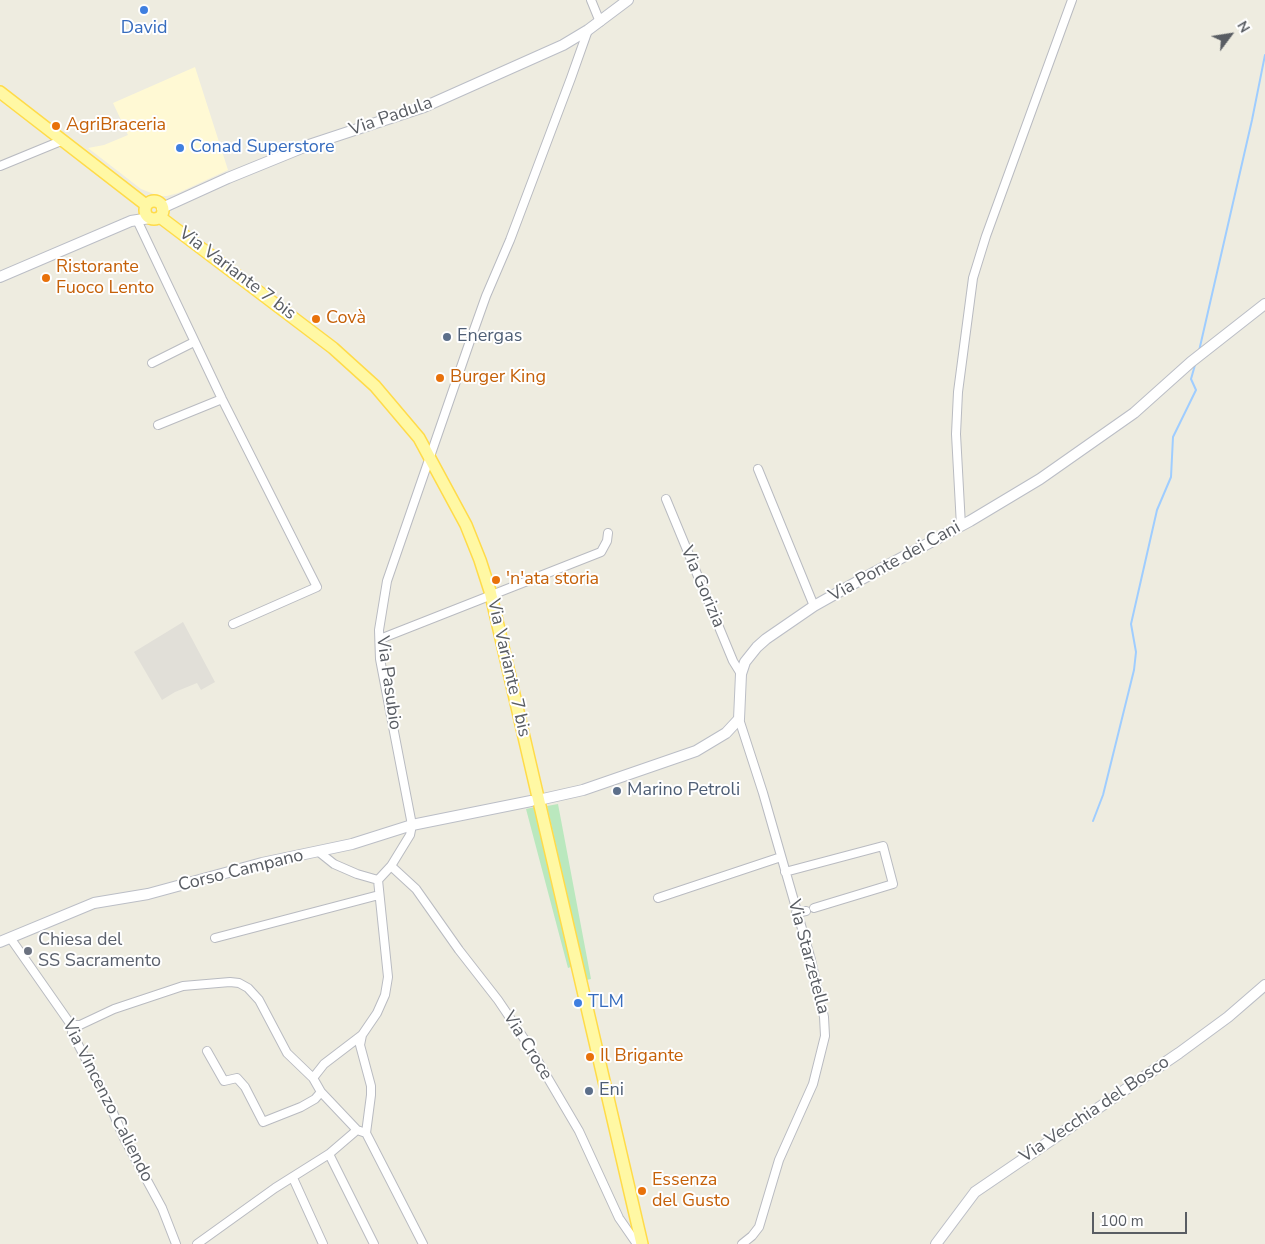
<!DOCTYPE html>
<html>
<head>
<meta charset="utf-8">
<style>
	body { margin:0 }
	#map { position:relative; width:1265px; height:1244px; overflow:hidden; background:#eeece0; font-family:"Nunito Sans",sans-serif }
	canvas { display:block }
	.north { position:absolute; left:1205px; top:10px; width:50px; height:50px; -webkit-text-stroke:4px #fff; paint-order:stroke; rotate:59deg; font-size:14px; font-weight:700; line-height:20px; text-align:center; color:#595d63 }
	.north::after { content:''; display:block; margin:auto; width:18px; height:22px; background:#595d63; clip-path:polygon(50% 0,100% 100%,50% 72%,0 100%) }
	.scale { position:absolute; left:1092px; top:1212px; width:95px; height:22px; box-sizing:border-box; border:2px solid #595d63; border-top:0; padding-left:6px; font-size:15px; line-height:18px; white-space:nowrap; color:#595d63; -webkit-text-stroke:4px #fff; paint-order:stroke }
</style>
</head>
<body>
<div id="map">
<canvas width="1265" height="1244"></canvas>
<div class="north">N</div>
<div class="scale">100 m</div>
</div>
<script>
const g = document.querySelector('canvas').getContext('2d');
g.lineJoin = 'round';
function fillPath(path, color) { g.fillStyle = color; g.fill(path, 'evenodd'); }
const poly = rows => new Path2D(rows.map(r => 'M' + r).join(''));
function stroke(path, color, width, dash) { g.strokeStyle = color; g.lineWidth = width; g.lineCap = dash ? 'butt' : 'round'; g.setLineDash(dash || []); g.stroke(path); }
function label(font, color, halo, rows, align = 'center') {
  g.font = font + ' "Nunito Sans",sans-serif'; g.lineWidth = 4; g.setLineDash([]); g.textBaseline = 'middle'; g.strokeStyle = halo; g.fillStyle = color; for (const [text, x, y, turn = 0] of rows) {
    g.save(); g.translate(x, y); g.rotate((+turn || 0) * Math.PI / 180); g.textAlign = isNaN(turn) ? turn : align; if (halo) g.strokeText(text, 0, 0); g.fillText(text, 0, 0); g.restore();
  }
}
fillPath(poly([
	[195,67,228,170,178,193,167,196,159,196,141,189,88,148,104,145,128,135,113,103]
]), '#fff9d4');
fillPath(poly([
	[183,622,215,682,201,690,197,683,175,692,162,700,134,652]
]), '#e1dfd8');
fillPath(poly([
	[558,804,591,979,586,980,547,806],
	[535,807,573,966,568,968,526,809]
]), '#bae8be');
stroke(poly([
	[1199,351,1252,120,1265,55],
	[1093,821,1103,795,1134,670,1136,652,1131,624,1157,510,1171,477,1173,437,1196,390,1191,379,1195,365]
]), '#9fcdff', 2);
const street = poly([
	[591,0,600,22],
	[0,166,61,141],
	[137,220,222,399,317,587,233,624],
	[152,363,194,342],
	[158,425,222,399],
	[758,469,814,606],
	[666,499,733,661,741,674],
	[961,526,956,434,958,392,973,278,986,236,1072,0],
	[380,639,601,552,607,541,608,533],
	[739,719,763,793,811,960,824,1017,825,1036,813,1084,779,1160,759,1227,752,1236,742,1244],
	[319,852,334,864,357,874,378,880],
	[391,866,416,889,459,950,498,1000,529,1046,579,1131,619,1218,637,1244],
	[785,872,883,846,893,884,814,908],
	[658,898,781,857],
	[796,913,806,911],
	[215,938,379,895],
	[11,939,69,1022,73,1025],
	[73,1025,80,1025,114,1009,183,986,230,982,239,983,248,988,259,1000,287,1053,313,1078,321,1092,357,1130,366,1133],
	[73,1025,72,1033,108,1101,124,1138,162,1208,176,1244],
	[207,1051,224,1081,237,1078,245,1087,263,1122,301,1107,315,1099,321,1092],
	[313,1078,324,1064,362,1035],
	[366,1133,371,1095,371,1086,360,1045,362,1035,377,1013,385,995,388,977,378,880,391,866,410,835,412,825,380,659,379,630,387,581,470,341,486,296,510,240,571,78,588,30],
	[366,1133,423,1244],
	[329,1154,374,1244],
	[293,1178,323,1244],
	[197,1244,275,1188,329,1154,357,1130]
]);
const secondary = poly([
	[162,208,228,178,309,145,424,107,563,45,588,30,628,0],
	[0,277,131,221,150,218],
	[543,799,583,790,696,751,726,733,739,719,741,674,745,662,757,647,766,639,814,606,862,579,970,521,1040,479,1134,413,1191,362,1265,304],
	[0,942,94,903,148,894,262,863,352,844,412,825,531,801],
	[936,1244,975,1192,1179,1053,1228,1017,1265,985]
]);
const primary = poly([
	[0,92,146,205],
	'145 210a9 9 0 1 1 18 0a9 9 0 1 1-18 0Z',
	[160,217,333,348,375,386,419,438,466,525,480,560,490,591,642,1244]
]);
stroke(street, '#b9bbc1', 10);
stroke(secondary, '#bbbec6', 12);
stroke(primary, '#ffdb49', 14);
stroke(street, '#fff', 8);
stroke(secondary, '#fff', 10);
stroke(primary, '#fff8a4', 11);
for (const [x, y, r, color] of [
	[144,10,5,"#3f7fe0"],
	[56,126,5,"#e8710a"],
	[180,148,5,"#3f7fe0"],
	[46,278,5,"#e8710a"],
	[316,319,5,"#e8710a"],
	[447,337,5,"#5c6f8a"],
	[440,378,5,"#e8710a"],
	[496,580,5,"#e8710a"],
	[617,791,5,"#5c6f8a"],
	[28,951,5,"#6b7280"],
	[578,1003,5,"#3f7fe0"],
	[590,1057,5,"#e8710a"],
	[589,1091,5,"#5c6f8a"],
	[642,1191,5,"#e8710a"]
]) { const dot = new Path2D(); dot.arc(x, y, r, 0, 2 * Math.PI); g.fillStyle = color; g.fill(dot); stroke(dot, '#fff', 2); }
label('18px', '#366cbe', '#fff', [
	["David",144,29,"center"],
	["Conad Superstore",190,148],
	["TLM",588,1003]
], 'left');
label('18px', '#595d63', '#fff', [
	["Via Padula",391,117,-19],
	["Via Variante 7 bis",237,274,37],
	["Via Ponte dei Cani",895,562,-29],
	["Via Gorizia",702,587,67],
	["Via Variante 7 bis",508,668,77],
	["Via Pasubio",388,683,82],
	["Corso Campano",241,871,-14],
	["Via Starzetella",808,957,75],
	["Via Croce",527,1046,58],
	["Via Vincenzo Caliendo",107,1101,63],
	["Via Vecchia del Bosco",1095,1110,-34]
]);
label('18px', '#c56008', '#fff', [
	["AgriBraceria",66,126],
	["Ristorante",56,268],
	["Fuoco Lento",56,289],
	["Covà",326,319],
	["Burger King",450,378],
	["'n'ata storia",506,580],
	["Il Brigante",600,1057],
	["Essenza",652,1181],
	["del Gusto",652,1202]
], 'left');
label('18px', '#4e5e75', '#fff', [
	["Energas",457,337],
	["Marino Petroli",627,791],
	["Eni",599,1091]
], 'left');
label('18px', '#5b616d', '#fff', [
	["Chiesa del",38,941],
	["SS Sacramento",38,962]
], 'left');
</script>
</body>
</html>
